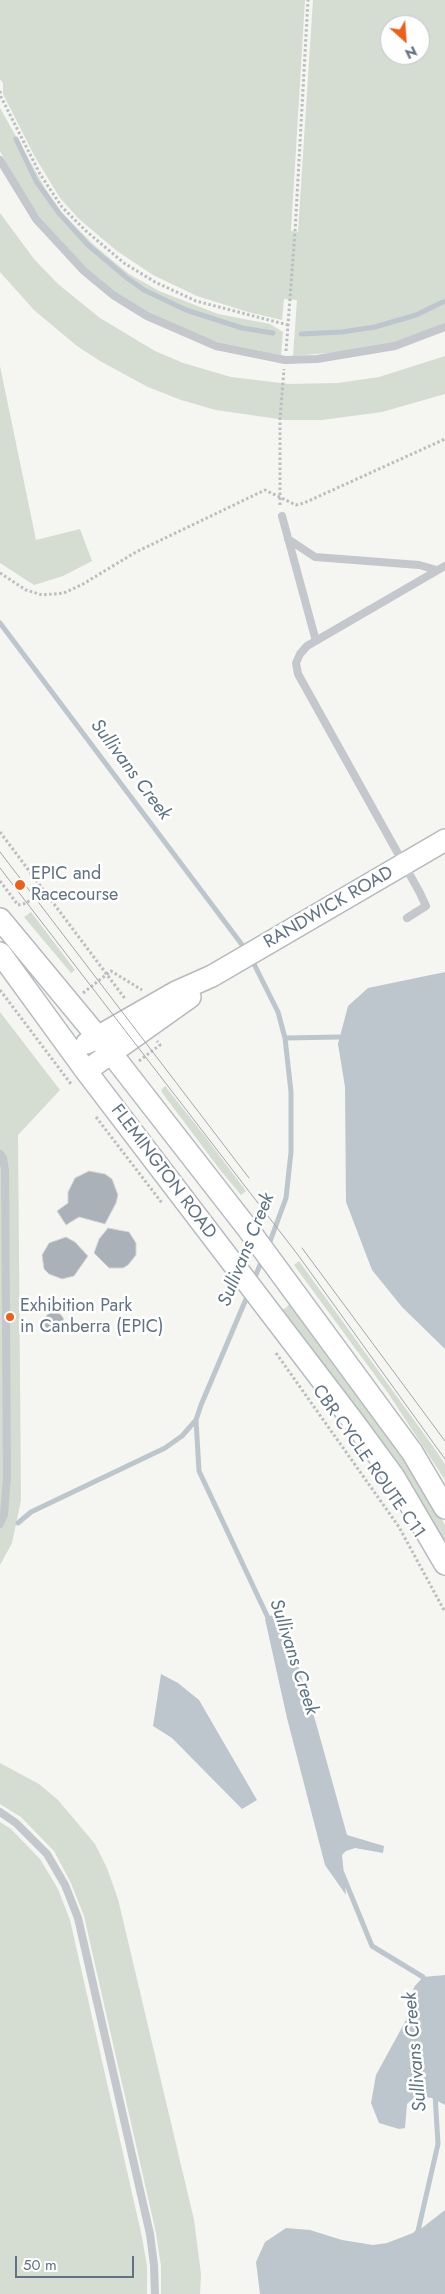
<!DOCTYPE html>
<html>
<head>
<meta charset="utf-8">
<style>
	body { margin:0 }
	#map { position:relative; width:445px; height:2294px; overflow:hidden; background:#f5f5f1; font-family:Jost,sans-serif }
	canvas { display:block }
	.north { position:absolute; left:380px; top:15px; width:50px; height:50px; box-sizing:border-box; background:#fff; border:1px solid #c0c6cd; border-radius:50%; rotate:154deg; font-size:14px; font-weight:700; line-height:20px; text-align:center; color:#627183 }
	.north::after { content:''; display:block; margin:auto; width:18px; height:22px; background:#eb611b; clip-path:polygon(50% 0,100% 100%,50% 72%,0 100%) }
	.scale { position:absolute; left:15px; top:2256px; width:119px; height:22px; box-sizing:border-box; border:2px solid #627183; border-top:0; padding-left:6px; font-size:15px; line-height:18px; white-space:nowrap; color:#627183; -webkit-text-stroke:4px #fff; paint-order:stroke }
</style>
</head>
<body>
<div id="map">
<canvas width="445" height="2294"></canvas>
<div class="north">N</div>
<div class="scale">50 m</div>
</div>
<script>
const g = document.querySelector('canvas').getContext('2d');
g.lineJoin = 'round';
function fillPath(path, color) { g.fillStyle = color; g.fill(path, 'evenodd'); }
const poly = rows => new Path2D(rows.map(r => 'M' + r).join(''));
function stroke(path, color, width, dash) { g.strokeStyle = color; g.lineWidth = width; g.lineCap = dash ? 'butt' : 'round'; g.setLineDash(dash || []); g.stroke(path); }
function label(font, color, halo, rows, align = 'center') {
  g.font = font + ' Jost,sans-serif'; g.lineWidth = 5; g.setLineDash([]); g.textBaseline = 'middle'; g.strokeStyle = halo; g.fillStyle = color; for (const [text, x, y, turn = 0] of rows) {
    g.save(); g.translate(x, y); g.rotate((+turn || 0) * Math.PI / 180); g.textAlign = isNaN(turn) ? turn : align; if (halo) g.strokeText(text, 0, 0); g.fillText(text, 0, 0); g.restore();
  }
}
fillPath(poly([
	[0,0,305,0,291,231,298,232,313,0,445,0,445,323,399,342,350,351,293,356,297,300,284,299,282,320,248,312,197,296,153,275,117,251,79,219,60,198,35,157,3,94,3,83,0,79],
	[390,25,420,25,420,55,390,55],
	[0,108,45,188,63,214,95,246,129,274,159,291,218,314,270,324,283,332,281,355,217,342,184,331,146,312,114,292,86,268,38,215,16,182,0,151],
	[0,213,34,259,58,284,100,318,155,351,183,363,231,377,289,384,338,383,379,377,445,356,445,394,382,412,322,420,285,420,216,410,181,400,148,387,100,361,77,346,34,310,0,272],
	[0,366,36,540,80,529,92,561,63,576,34,585,0,563],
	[31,912,75,970,71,973,24,917],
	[0,1012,60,1090,18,1135,21,1500,12,1543,0,1565],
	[165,1086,204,1135,246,1191,241,1195,221,1171,163,1094,161,1090],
	[299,1261,432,1445,445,1464,445,1480,388,1393,294,1265],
	[291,1302,373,1411,430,1499,445,1525,445,1546,280,1310,286,1308],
	[0,1763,39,1784,58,1800,95,1844,107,1868,118,1899,194,2220,201,2274,200,2294,161,2294,161,2266,156,2233,84,1916,71,1883,54,1851,21,1817,0,1804],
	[0,1822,11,1829,40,1859,58,1889,70,1920,142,2237,147,2266,147,2294,0,2294]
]), '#d5dcd2');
fillPath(poly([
	[445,972,445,1349,402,1307,372,1270,346,1202,345,1087,338,1044,348,1006,368,988],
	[274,1614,290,1640,316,1723,347,1835,384,1846,383,1853,355,1848,346,1851,342,1855,346,1895,325,1865,287,1718,265,1619],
	[161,1674,178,1683,199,1700,257,1800,242,1809,172,1738,153,1726],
	[445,1975,445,2105,432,2098,416,2096,407,2104,405,2128,399,2129,379,2123,371,2103,376,2075,406,2020,414,1987,423,1977],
	[445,2210,445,2294,260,2294,256,2262,265,2242,286,2228,310,2230,342,2240,373,2245,387,2243,418,2231]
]), '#bdc6cd');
stroke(poly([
	[16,139,36,181,58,212,88,245,127,278,144,290,186,310,242,328,273,333],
	[301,334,342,332,375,327,416,315,445,301],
	[0,623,246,950],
	[252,960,278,1012,285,1038,291,1092,291,1152,286,1198,268,1247],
	[285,1038,340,1037],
	[253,1282,262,1260],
	[249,1292,201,1405,196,1420,199,1471,270,1622],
	[18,1523,31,1512,165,1448,182,1436,196,1420],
	[342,1873,372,1946,423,1977,425,1981],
	[414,2236,418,2231,438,2144,435,2094]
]), '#bdc6cd', 5);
const building = poly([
	[89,1171,105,1174,112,1179,118,1195,116,1203,105,1224,79,1217,66,1225,57,1211,68,1203,68,1192,75,1178,89,1171],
	[108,1228,129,1232,136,1243,136,1255,128,1265,123,1268,109,1268,94,1253,99,1239,108,1228],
	[66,1237,75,1242,88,1256,74,1276,62,1279,49,1274,44,1269,42,1255,49,1243,66,1237],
	'44 1322a10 10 0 1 1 20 0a10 10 0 1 1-20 0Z'
]);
fillPath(building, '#aab1b8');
stroke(building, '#d6d6d4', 1);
const secondary = poly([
	[0,919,111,1053,248,1229,412,1452,445,1508],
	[0,953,86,1071,353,1421,394,1477,445,1564],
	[87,1043,176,992,212,976,445,840],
	[86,1071,190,997]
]);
stroke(secondary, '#b6babf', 24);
stroke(poly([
	[0,91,1,97,40,174,62,207,86,231,124,263,155,282,196,301,288,325],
	[286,351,295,232,308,0],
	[280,505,280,419,284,369],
	[0,573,26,590,42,595,64,593,83,584,136,552,265,490,296,505,304,503,445,439],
	[0,832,126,1000],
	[0,881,18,905,27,903,41,887],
	[0,990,71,1084],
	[83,993,111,971,142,990],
	[139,1061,160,1045,157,1041],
	[96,1117,162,1203],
	[276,1353,399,1527,445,1612]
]), '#bbbec0', 3, [2.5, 2.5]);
stroke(poly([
	[0,160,36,219,84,271,113,295,147,316,216,346,285,360,317,359,395,346,445,327],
	[282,516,316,641],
	[288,539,315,557,419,565,437,570],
	[407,918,426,906,420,893,298,674,296,663,300,654,307,646,445,566],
	[0,1154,3,1158,5,1170,7,1476,4,1515,0,1524],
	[0,1812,16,1823,47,1854,65,1885,78,1918,150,2234,154,2265,155,2294]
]), '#c4c7cb', 8);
stroke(secondary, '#fff', 21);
stroke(poly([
	[0,852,249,1178],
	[0,868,298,1255,445,1459],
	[302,1248,445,1441]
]), '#a2a7ae', 1);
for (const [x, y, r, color] of [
	[20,885,6,"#eb611b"],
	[10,1317,5,"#eb611b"]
]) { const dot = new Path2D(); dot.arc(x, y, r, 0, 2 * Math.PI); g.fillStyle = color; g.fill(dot); stroke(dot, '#fff', 2); }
label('18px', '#627183', '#fff', [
	["EPIC and",31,875],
	["Racecourse",31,896],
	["Exhibition Park",20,1307],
	["in Canberra (EPIC)",20,1328]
], 'left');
label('18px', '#627183', '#fff', [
	["RANDWICK ROAD",329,908,-30],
	["FLEMINGTON ROAD",163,1172,53],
	["CBR CYCLE ROUTE C11",368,1462,55]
]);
label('italic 19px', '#5e7381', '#fff', [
	["Sullivans Creek",130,770,53],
	["Sullivans Creek",247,1250,-68],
	["Sullivans Creek",293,1657,72],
	["Sullivans Creek",416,2052,-95]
]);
</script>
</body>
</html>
